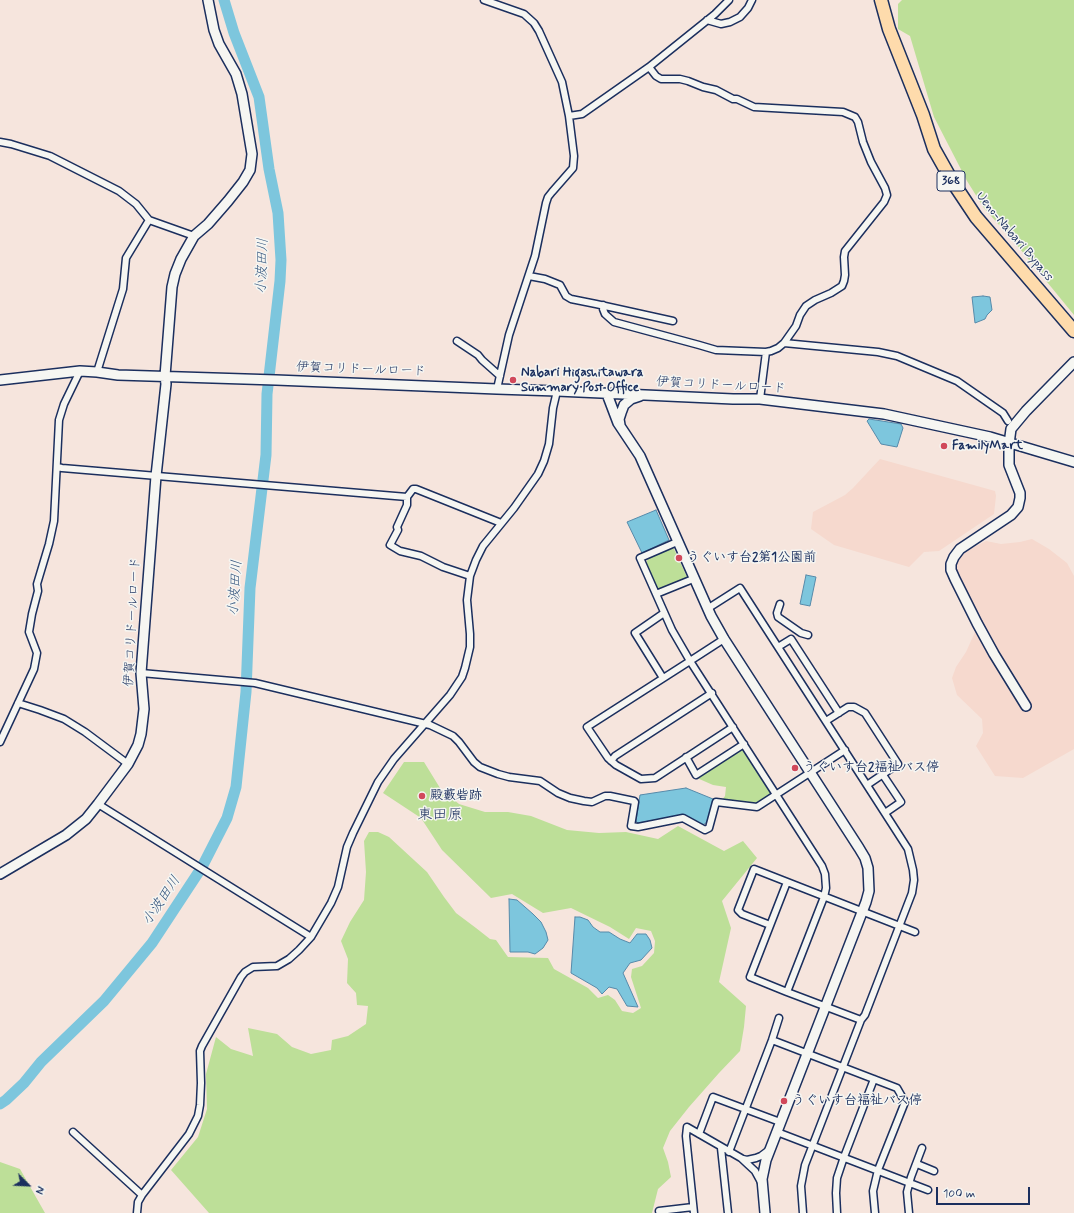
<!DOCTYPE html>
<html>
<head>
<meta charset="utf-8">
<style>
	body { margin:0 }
	#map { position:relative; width:1074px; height:1213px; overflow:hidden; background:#f6e5dd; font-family:Mynerve,sans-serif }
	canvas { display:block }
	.north { position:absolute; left:8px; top:1165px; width:40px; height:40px; -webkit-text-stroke:3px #f6f6f2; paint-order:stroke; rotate:114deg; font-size:11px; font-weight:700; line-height:16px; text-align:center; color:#1b2f5e }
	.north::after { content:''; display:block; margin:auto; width:14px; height:18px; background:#1b2f5e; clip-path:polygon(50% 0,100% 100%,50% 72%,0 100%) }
	.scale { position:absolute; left:936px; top:1187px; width:94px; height:18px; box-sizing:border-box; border:2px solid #1b2f5e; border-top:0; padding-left:5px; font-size:12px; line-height:14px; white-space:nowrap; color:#1b2f5e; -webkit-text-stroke:3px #f6f6f2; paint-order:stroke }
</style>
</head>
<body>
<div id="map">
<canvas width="1074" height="1213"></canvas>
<div class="north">N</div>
<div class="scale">100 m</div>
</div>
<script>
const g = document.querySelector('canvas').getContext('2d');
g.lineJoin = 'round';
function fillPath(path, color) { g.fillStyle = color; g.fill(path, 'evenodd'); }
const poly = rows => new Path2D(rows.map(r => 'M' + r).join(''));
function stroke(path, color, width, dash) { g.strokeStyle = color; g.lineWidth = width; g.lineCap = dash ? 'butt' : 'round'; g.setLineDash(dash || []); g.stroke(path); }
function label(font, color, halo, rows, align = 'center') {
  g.font = font + ' Mynerve,"Klee One",sans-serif'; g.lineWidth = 3; g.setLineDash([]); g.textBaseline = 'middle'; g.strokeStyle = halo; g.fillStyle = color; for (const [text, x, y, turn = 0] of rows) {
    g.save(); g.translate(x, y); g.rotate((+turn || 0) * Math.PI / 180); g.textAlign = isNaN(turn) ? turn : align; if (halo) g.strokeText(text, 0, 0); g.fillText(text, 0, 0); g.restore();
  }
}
fillPath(poly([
	[880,459,995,491,996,496,994,514,939,551,924,552,909,567,834,545,811,529,813,512,845,495,853,488],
	[1032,539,1049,549,1067,563,1074,576,1074,749,1023,778,995,776,976,746,983,733,982,719,957,695,952,678,956,667,966,652,979,623,959,585,955,567,958,560,966,551,986,541,1001,544,1020,542]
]), '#f6d9ce');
fillPath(poly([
	[902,0,1074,0,1074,315,1016,244,984,208,967,181,934,117,910,36,898,29,898,4],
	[671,548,674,549,687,577,686,579,660,591,657,589,646,563,648,559],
	[740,749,744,750,771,790,770,795,756,804,722,800,725,796,726,787,713,785,697,778],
	[404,762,424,762,440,788,459,804,485,812,508,812,531,816,567,830,599,833,626,832,658,839,678,826,724,851,743,841,757,858,722,901,731,928,719,982,746,1006,744,1027,740,1051,719,1073,689,1107,670,1131,663,1148,668,1162,671,1177,658,1189,652,1213,209,1213,171,1170,198,1137,207,1109,206,1074,216,1037,231,1049,253,1056,248,1028,277,1034,292,1047,311,1054,331,1050,332,1040,348,1036,366,1024,368,1006,357,1005,356,993,347,983,348,959,341,941,350,922,364,900,366,872,364,841,369,832,378,832,389,837,427,872,444,897,456,913,476,928,490,939,496,940,508,957,548,958,554,969,588,988,598,998,608,995,615,1000,622,1011,633,1013,641,1008,631,977,632,969,642,966,654,953,655,941,651,931,636,928,629,939,610,927,571,908,543,913,512,894,491,898,442,850,421,818,383,793],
	[0,1162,20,1169,45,1213,0,1213]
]), '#bddf98');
const water = poly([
	[983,296,990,297,992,310,987,315,985,319,975,323,972,297,983,296],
	[869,419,901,424,903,428,897,447,881,444,867,421,869,419],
	[656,510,669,540,642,553,627,522,656,510],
	[806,575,816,577,810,606,800,604,806,575],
	[686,788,713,799,707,822,703,825,683,815,638,823,636,821,640,795,686,788],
	[509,899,517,900,533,914,541,922,546,932,548,940,543,948,535,954,528,952,510,952,509,899],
	[575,917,580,917,588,920,593,927,600,932,609,932,620,939,630,943,637,934,646,934,650,940,652,948,641,960,630,963,623,973,638,1007,627,1006,617,989,609,987,602,994,597,988,571,973,575,917]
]);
fillPath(water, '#7dc6dd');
stroke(water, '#568aaa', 1);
stroke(poly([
	[0,1104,6,1100,24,1083,41,1062,104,1001,152,943,202,867,227,818,236,787,246,692,250,588,266,455,267,394,280,281,281,260,278,213,269,169,259,97,234,33,224,0]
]), '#7dc6dd', 11);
const street = poly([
	[484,0,524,14,534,23,539,31,562,82,569,116,574,156,573,168,552,192,548,197,546,203,535,256,509,335,497,389],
	[707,20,721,24,730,22,740,17,748,8,752,0],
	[569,116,582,114,649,67,715,14,729,0],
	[0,142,11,144,50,156,119,191,136,204,149,220,194,236],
	[529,276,545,279,560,285,566,296,571,299,596,304,673,321],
	[603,305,603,309,605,314,614,322,699,345,716,350,766,352,771,351,778,348,784,343,796,326,800,315,806,306,815,300,831,293,842,286,844,281,845,275,844,257,845,251,884,202,887,195,885,188,871,162,863,142,858,122,855,117,843,112,754,107,737,99,733,99,716,90,703,87,688,81,680,79,661,79,656,76,649,67],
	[457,341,478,355,482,360,500,376],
	[784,343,878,352,897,356,957,381,1003,413,1008,421],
	[97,372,123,289,126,258,149,220],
	[760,399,766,352],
	[57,467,62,468,407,497],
	[677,542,640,558,672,630,690,661,587,727,608,758,616,765,641,779,655,778,733,727],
	[470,576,443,567,421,556,400,551,390,545,398,530,397,527,407,505,407,497,413,489,416,489,501,523],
	[656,594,693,579],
	[780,604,777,613,778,617,801,633,808,635],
	[707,609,740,588,908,849,913,870,914,880,912,893,865,1015,861,1020,787,992,824,897,826,888,825,874,822,866,690,661,724,639],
	[778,647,791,639,839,713],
	[141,673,255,683,430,725,453,736,459,742,474,762,480,767,498,774,509,777,540,781,558,793,570,798,584,801,592,802,605,796,610,796,634,801,635,802,631,826,638,827,683,818,705,830,709,828,716,802,757,807,845,750],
	[663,678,635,633,664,613],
	[18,703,40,710,64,719,85,732,128,764],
	[826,721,848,707,854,707,865,713,898,764,867,785],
	[0,742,34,669,37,653,29,632,32,614,38,591,37,584,49,544,54,521,59,420,64,404,80,371],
	[686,757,696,775,744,744],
	[611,761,615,756,712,693],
	[883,775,901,802,885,813],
	[98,804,311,937],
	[787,882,750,977,787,992],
	[770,925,742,914,738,910,754,869,915,932],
	[772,1040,897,1088,905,1102,878,1170,873,1191,875,1213],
	[73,1132,142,1195,189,1134,198,1116,200,1105,201,1083,200,1051,202,1046,241,977,245,972,253,967,277,966,289,959,299,950,311,937,331,903,338,887,347,847,353,833,378,782,394,759,450,695,462,677,465,668,470,647,470,634,467,600,470,576,476,560,483,546,514,508,538,474,544,461,549,444,553,408,557,391],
	[777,1132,928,1190],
	[699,1134,713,1097,780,1122],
	[721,1148,728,1213],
	[729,1152,772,1040,779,1018],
	[743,1159,747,1160,756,1158,761,1156,769,1150],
	[917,1164,934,1171],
	[659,1211,693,1207],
	[137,1213,138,1202,142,1195],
	[694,1213,686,1136,687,1127,741,1158,755,1171,761,1182],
	[803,1213,801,1186,805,1165,861,1020],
	[837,1213,836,1193,837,1178,844,1157,874,1079],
	[909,1213,907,1192,911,1177,922,1148]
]);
const secondary = poly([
	[0,380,80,371,97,372,118,375,276,380,497,389,557,391,733,399,760,399,884,414,990,437,1074,462],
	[607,394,618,423,640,456,711,616,724,639,859,848,865,858,868,868,869,891,866,902,766,1160,762,1179,765,1213],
	[620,425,619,419,621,413,624,405,631,399,640,396],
	[1026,706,994,654,977,623,955,579,951,570,951,564,954,557,960,549,1011,515,1018,507,1020,498,1020,493,1009,465,1009,444,1011,429,1026,411,1074,362],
	[0,874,66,835,86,819,98,804,128,764,138,745,141,734,144,709,141,673,156,476,166,384,165,376,172,287,175,274,181,259,194,236,208,224,228,201,243,182,250,170,252,154,242,94,236,74,219,44,214,30,208,0]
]);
const highway = poly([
	[881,0,889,29,923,115,934,149,952,181,976,217,1074,331]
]);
stroke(street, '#1b2f5e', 9);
stroke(secondary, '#1b2f5e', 12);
stroke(highway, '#1b2f5e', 15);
stroke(street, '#f6f6f2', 6);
stroke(secondary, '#f6f6f2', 9);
stroke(highway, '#fedbac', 12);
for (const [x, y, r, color] of [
	[513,380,4,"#d1495b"],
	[944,446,4,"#d1495b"],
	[679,558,4,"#d1495b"],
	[795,768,4,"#d1495b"],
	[422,796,4,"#d1495b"],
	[784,1101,4,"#d1495b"]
]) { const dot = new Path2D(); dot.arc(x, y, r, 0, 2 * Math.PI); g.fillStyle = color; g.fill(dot); stroke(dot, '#f6f6f2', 1.5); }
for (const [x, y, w] of [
	[951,181,28]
]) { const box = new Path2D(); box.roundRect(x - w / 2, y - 10, w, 20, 3); g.fillStyle = '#f6f6f2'; g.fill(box); stroke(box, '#1b2f5e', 1); }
label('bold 12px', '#1b2f5e', null, [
	["368",951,181]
]);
label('13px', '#1b2f5e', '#f6f6f2', [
	["Ueno-Nabari Bypass",1014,237,50],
	["伊賀コリドールロード",361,370,2],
	["伊賀コリドールロード",721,386,3],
	["伊賀コリドールロード",133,622,-87]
]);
label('bold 13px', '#1b2f5e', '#f6f6f2', [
	["Nabari Higashitawara",521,373],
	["Summary Post Office",521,388],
	["FamilyMart",952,446],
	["うぐいす台2第1公園前",687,558],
	["うぐいす台2福祉バス停",803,768],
	["殿藪砦跡",430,796],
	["うぐいす台福祉バス停",792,1101]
], 'left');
label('italic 14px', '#34557e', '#f6f6f2', [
	["小波田川",263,266,-88],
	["小波田川",236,588,-86],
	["小波田川",162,901,-56]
]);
label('15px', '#1b2f5e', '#f6f6f2', [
	["東田原",440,816]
]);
</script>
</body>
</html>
